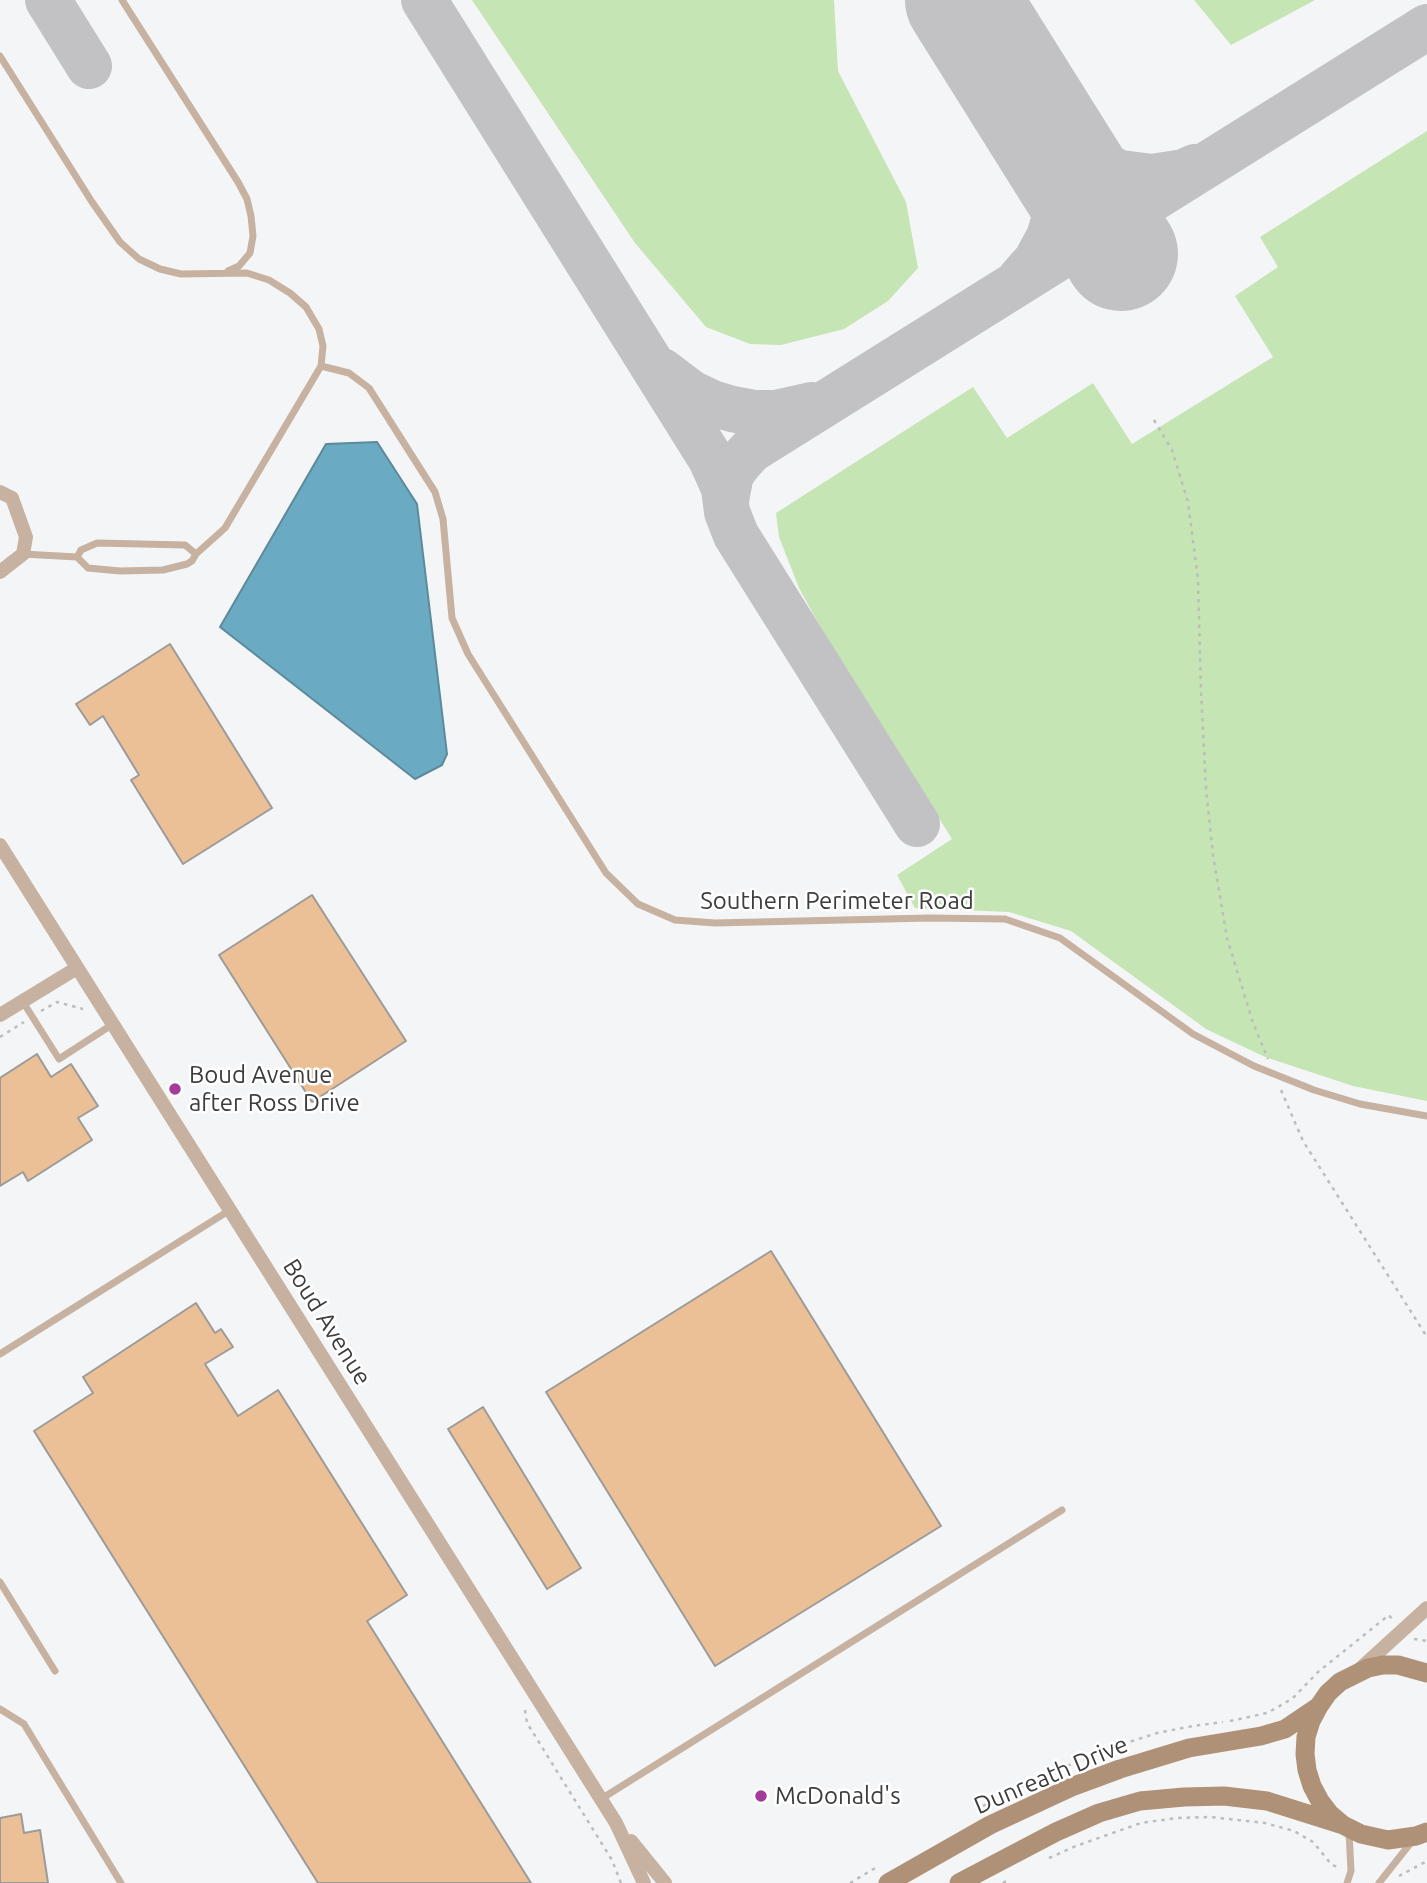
<!DOCTYPE html>
<html>
<head>
<meta charset="utf-8">
<style>
	body { margin:0 }
	canvas { display:block; background:#f4f5f6 }
</style>
</head>
<body>
<canvas width="1427" height="1883"></canvas>
<script>
const g = document.querySelector('canvas').getContext('2d');
g.lineJoin = 'round';
function fillPath(path, color) { g.fillStyle = color; g.fill(path, 'evenodd'); }
const poly = rows => new Path2D(rows.map(r => 'M' + r).join(''));
function stroke(path, color, width, dash) { g.strokeStyle = color; g.lineWidth = width; g.lineCap = dash ? 'butt' : 'round'; g.setLineDash(dash || []); g.stroke(path); }
function label(font, color, halo, rows, align = 'center') {
  g.font = font + ' Ubuntu,sans-serif'; g.lineWidth = 5; g.setLineDash([]); g.textBaseline = 'middle'; g.strokeStyle = halo; g.fillStyle = color; for (const [text, x, y, turn = 0] of rows) {
    g.save(); g.translate(x, y); g.rotate((+turn || 0) * Math.PI / 180); g.textAlign = isNaN(turn) ? turn : align; if (halo) g.strokeText(text, 0, 0); g.fillText(text, 0, 0); g.restore();
  }
}
fillPath(poly([
	[472,0,834,0,838,71,906,202,918,268,888,301,844,329,781,345,750,344,706,327,635,243],
	[1194,0,1315,0,1231,45],
	[1427,131,1427,1101,1353,1086,1265,1057,1206,1029,1071,931,1009,912,915,908,897,875,952,839,828,641,799,588,779,537,776,513,973,387,1007,438,1093,383,1132,444,1273,357,1235,296,1278,267,1260,237]
]), '#c5e5b5');
const water = poly([
	[377,442,417,504,447,754,442,765,415,779,220,627,326,444,377,442]
]);
fillPath(water, '#6aabc3');
stroke(water, '#5c8a9b', 2);
stroke(poly([
	[48,0,89,66],
	[424,0,711,459,724,488,727,512,736,535,917,824],
	[1036,118,1072,149,1096,163,1121,173,1152,177,1184,172,1195,167],
	[1020,279,1036,261,1049,237,1056,214,1059,189,1055,158,1037,121],
	[662,371,691,393,712,403,732,409,754,413,776,413,812,405],
	[726,500,731,474,740,462,751,450,1427,27]
]), '#c2c2c4', 46);
stroke(poly([
	[962,0,1121,254]
]), '#c2c2c4', 114);
const building = poly([
	[170,644,272,808,183,864,131,780,139,775,103,716,90,725,76,704,170,644],
	[312,895,406,1041,312,1102,219,955,312,895],
	[37,1054,51,1077,71,1064,98,1106,78,1118,92,1140,28,1181,23,1172,0,1186,0,1078,37,1054],
	[771,1251,941,1526,715,1666,546,1392,771,1251],
	[196,1303,215,1333,221,1329,233,1347,205,1364,238,1416,278,1390,407,1595,367,1621,531,1883,318,1883,34,1431,93,1393,83,1377,196,1303],
	[483,1407,581,1568,547,1589,448,1429,483,1407],
	[21,1814,24,1833,40,1830,48,1883,0,1883,0,1818,21,1814]
]);
fillPath(building, '#ecc096');
stroke(building, '#9c9b9a', 2);
stroke(poly([
	[1154,420,1172,450,1188,502,1198,580,1201,692,1206,788,1213,855,1227,938,1253,1023,1268,1059],
	[41,1011,57,1002,83,1009],
	[0,1037,24,1022],
	[1281,1090,1303,1141,1427,1337],
	[1414,1639,1427,1641],
	[525,1710,527,1723,612,1860,621,1883],
	[1230,1721,1267,1713,1278,1707,1293,1698,1318,1672,1389,1615,1392,1619],
	[983,1806,1044,1775,1123,1744,1157,1733,1193,1726,1223,1722],
	[1049,1858,1076,1846,1141,1823,1177,1818,1210,1817,1265,1823,1294,1831,1313,1842,1332,1865,1338,1867],
	[1399,1876,1427,1861],
	[850,1883,877,1867],
	[1003,1883,1009,1879]
]), '#bcbdbe', 2.5, [3.5, 5]);
stroke(poly([
	[122,0,238,182,247,199,251,216,253,236,250,253,239,266,228,271],
	[0,56,92,202,120,242,139,259,160,269,181,274,247,273,269,280,290,293,306,307,319,329,323,346,321,366,225,528,196,554,192,561,187,564,163,570,120,571,88,568,77,557],
	[321,366,349,373,369,388,435,492,443,519,452,618,468,654,606,873,638,904,675,920,715,923,929,918,1005,919,1060,938,1193,1034,1254,1066,1314,1090,1360,1104,1427,1116],
	[23,554,77,557],
	[77,557,81,550,97,543,185,545,196,554],
	[23,1002,59,1059,113,1024],
	[0,1354,230,1210],
	[0,1582,55,1671],
	[0,1709,24,1724,121,1883],
	[601,1799,1062,1510],
	[1347,1883,1351,1871,1349,1832],
	[1379,1883,1413,1840]
]), '#c7b2a1', 7);
stroke(poly([
	[0,492,12,498,26,537,23,554,0,572],
	[0,845,616,1823,644,1883],
	[0,1015,77,968],
	[1360,1669,1427,1608],
	[631,1841,665,1883]
]), '#c7b2a1', 14);
stroke(poly([
	[1427,1673,1398,1665,1383,1665,1368,1668,1340,1682,1328,1693,1319,1706,1311,1721,1306,1737,1305,1754,1307,1770,1312,1786,1320,1801,1330,1814,1343,1825,1361,1834,1388,1840,1416,1836,1427,1832],
	[888,1883,990,1825,1074,1786,1120,1769,1189,1748,1261,1736,1285,1729,1319,1706],
	[959,1883,1056,1832,1099,1813,1140,1801,1184,1797,1224,1796,1267,1801,1343,1825]
]), '#af9177', 19);
for (const [x, y, r, color] of [
	[175,1089,7,"#a63a9a"],
	[761,1796,7,"#a63a9a"]
]) { const dot = new Path2D(); dot.arc(x, y, r, 0, 2 * Math.PI); g.fillStyle = color; g.fill(dot); stroke(dot, '#fff', 2.5); }
label('24px', '#3d3d3e', '#fff', [
	["Southern Perimeter Road",837,901],
	["Boud Avenue",327,1322,58],
	["Dunreath Drive",1051,1775,-23]
]);
label('24px', '#3d3d3e', '#fff', [
	["Boud Avenue",189,1075],
	["after Ross Drive",189,1103],
	["McDonald's",775,1796]
], 'left');
</script>
</body>
</html>
